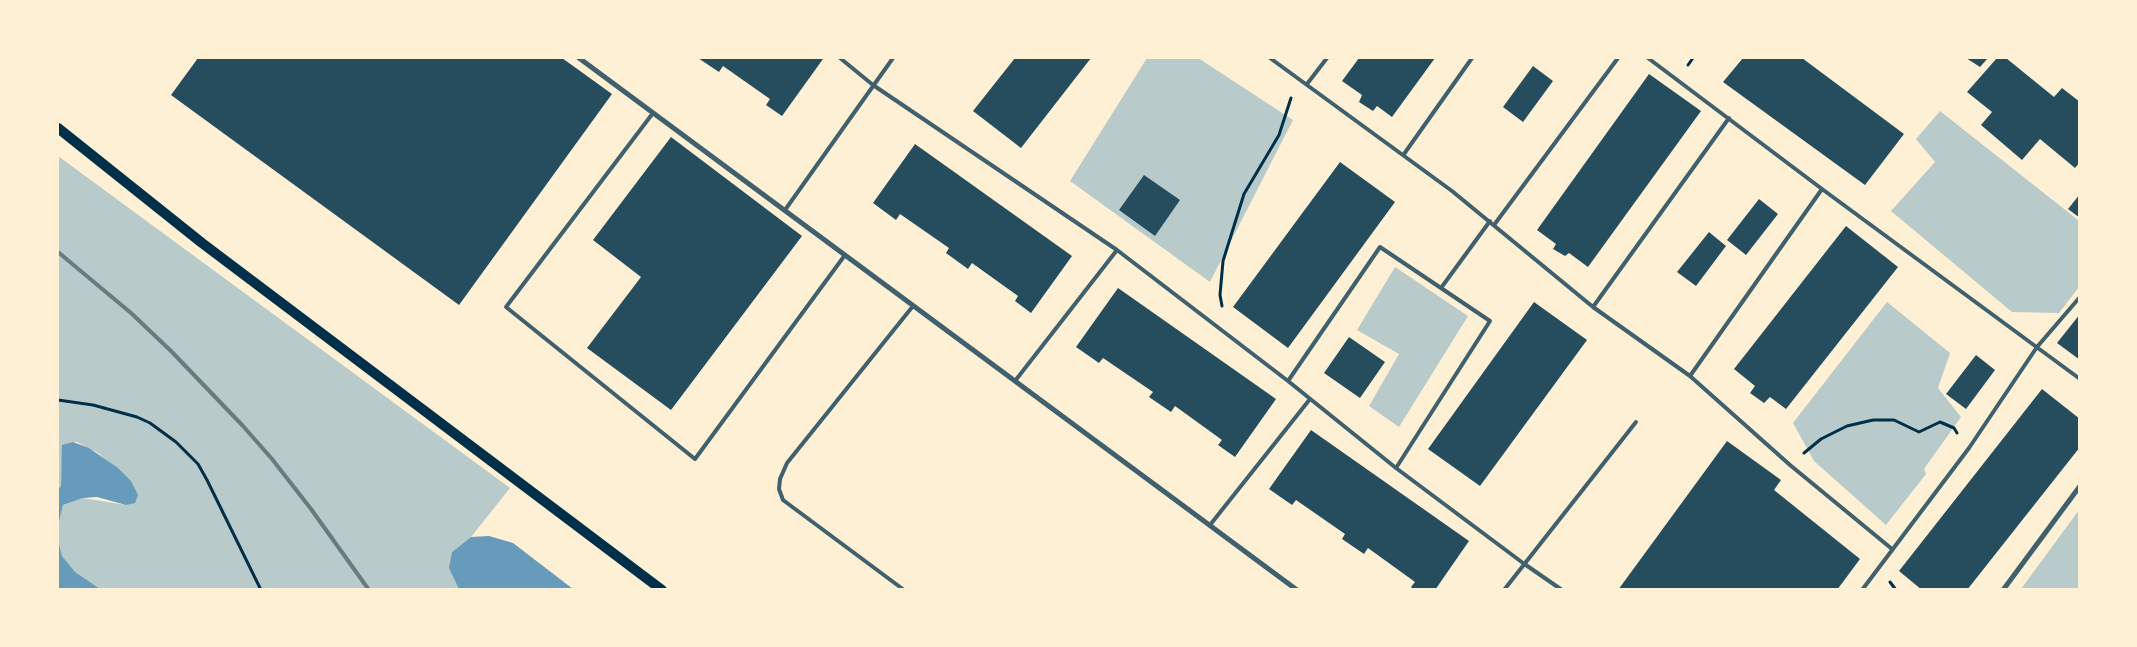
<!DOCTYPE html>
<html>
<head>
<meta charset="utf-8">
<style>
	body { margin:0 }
	#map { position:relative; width:2137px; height:647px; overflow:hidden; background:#fdf0d5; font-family:"Varela Round",sans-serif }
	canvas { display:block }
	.frame { position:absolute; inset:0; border:59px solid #fdf0d5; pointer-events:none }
</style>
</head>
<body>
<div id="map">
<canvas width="2137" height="647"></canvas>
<div class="frame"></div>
</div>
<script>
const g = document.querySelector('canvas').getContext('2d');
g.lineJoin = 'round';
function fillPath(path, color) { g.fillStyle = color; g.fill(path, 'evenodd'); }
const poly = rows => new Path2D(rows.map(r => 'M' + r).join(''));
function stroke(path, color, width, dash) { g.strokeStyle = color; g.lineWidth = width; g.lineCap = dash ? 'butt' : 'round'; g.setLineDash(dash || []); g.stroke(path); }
fillPath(poly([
	[1147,58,1198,58,1293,120,1210,282,1070,181],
	[1940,111,2078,220,2080,223,2079,287,2059,313,2012,312,1891,211,1935,162,1916,139],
	[58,156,510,488,471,537,452,552,469,590,100,589,75,573,62,556,58,540,58,526,63,505,83,498,126,505,131,481,98,453,77,442,73,442,62,461,61,486,58,489],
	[1395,267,1468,316,1399,427,1369,406,1399,354,1357,330],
	[1887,302,1950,353,1938,388,1961,417,1924,469,1926,474,1886,525,1814,461,1793,423],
	[2079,510,2079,589,2021,589]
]), '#b9caca');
fillPath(poly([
	[73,442,89,448,118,468,131,481,138,495,135,503,126,505,97,497,83,498,63,505,58,526,58,489,61,486,62,445],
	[489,536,513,543,573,589,459,589,449,568,452,552,471,537],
	[58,540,62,556,75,572,100,589,58,589]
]), '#669bbc');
fillPath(poly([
	[198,58,562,58,612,94,459,305,171,95],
	[698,58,822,58,823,59,782,116,766,105,770,99,723,66,719,72],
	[1015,58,1091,58,1021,148,973,111],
	[1359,58,1435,58,1392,117,1377,106,1373,111,1359,102,1362,95,1342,81],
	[1743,58,1802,58,1904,134,1865,185,1723,82],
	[1966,58,1988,58,1980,67],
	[1997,58,2006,58,2054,97,2062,88,2080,102,2080,162,2075,168,2040,139,2022,160,1981,125,1992,112,1967,92],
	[1533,66,1553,81,1523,122,1503,107],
	[1649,74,1701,111,1588,267,1569,253,1565,256,1553,249,1556,244,1537,230],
	[671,137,802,236,671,410,587,348,641,277,593,240],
	[915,144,1072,256,1031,313,1015,301,1018,296,972,263,968,269,946,253,949,248,900,214,896,220,873,203],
	[1340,162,1395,202,1288,348,1233,307],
	[1144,175,1180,200,1155,236,1119,210],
	[2080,194,2080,218,2068,209],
	[1759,199,1778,214,1746,255,1727,240],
	[1846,226,1898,267,1786,409,1770,397,1764,403,1750,393,1755,386,1734,369],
	[1709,232,1726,246,1696,286,1677,272],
	[1118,288,1276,399,1235,457,1218,445,1222,440,1175,406,1171,412,1149,397,1153,392,1103,358,1099,363,1076,347],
	[1534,302,1587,340,1480,486,1428,449],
	[2080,314,2080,360,2057,343],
	[1349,337,1385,362,1360,398,1324,373],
	[1976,355,1995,370,1966,409,1946,394],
	[2042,389,2080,419,2080,447,1967,590,1922,590,1899,571],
	[1311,430,1469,541,1435,590,1414,590,1411,587,1415,582,1368,548,1364,554,1342,539,1345,534,1296,500,1292,505,1269,489],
	[1727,441,1781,480,1774,490,1860,559,1837,590,1618,590]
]), '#264d5e');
stroke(poly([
	[1688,65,1693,58],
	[1222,306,1220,295,1223,261,1244,194,1279,135,1291,98],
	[58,400,93,405,137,417,150,423,176,442,198,464,207,480,261,590],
	[1804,453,1821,439,1847,426,1873,420,1894,420,1919,432,1940,422,1954,428,1957,433],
	[1890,582,1896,590]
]), '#003049', 3);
stroke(poly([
	[840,58,873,85,1117,250,1288,381],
	[1270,58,1452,191,1593,307,1690,376,1790,465,1892,549],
	[1648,58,1822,189,2080,379],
	[1307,84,1327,58],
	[653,113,506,307,695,459,845,255],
	[1404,154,1472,58],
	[785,210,893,58],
	[1494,225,1618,58],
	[1441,288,1490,221],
	[1593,307,1729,118],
	[1690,376,1822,189],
	[1015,381,1117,250],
	[1396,468,1288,381,1380,247,1490,321,1396,468,1523,563,1562,590],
	[1210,525,1310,399],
	[904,590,783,500,779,489,780,479,787,463,913,306],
	[1504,590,1636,422],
	[1862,590,1969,448,2037,347,2080,297]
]), '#3f606c', 4);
stroke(poly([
	[579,58,1297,590],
	[2003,590,2080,486]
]), '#3f606c', 5);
stroke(poly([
	[58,128,202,243,662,590]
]), '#003049', 10);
stroke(poly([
	[58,252,131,313,171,351,243,426,272,459,311,509,369,590]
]), '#657d81', 4);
</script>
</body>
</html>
